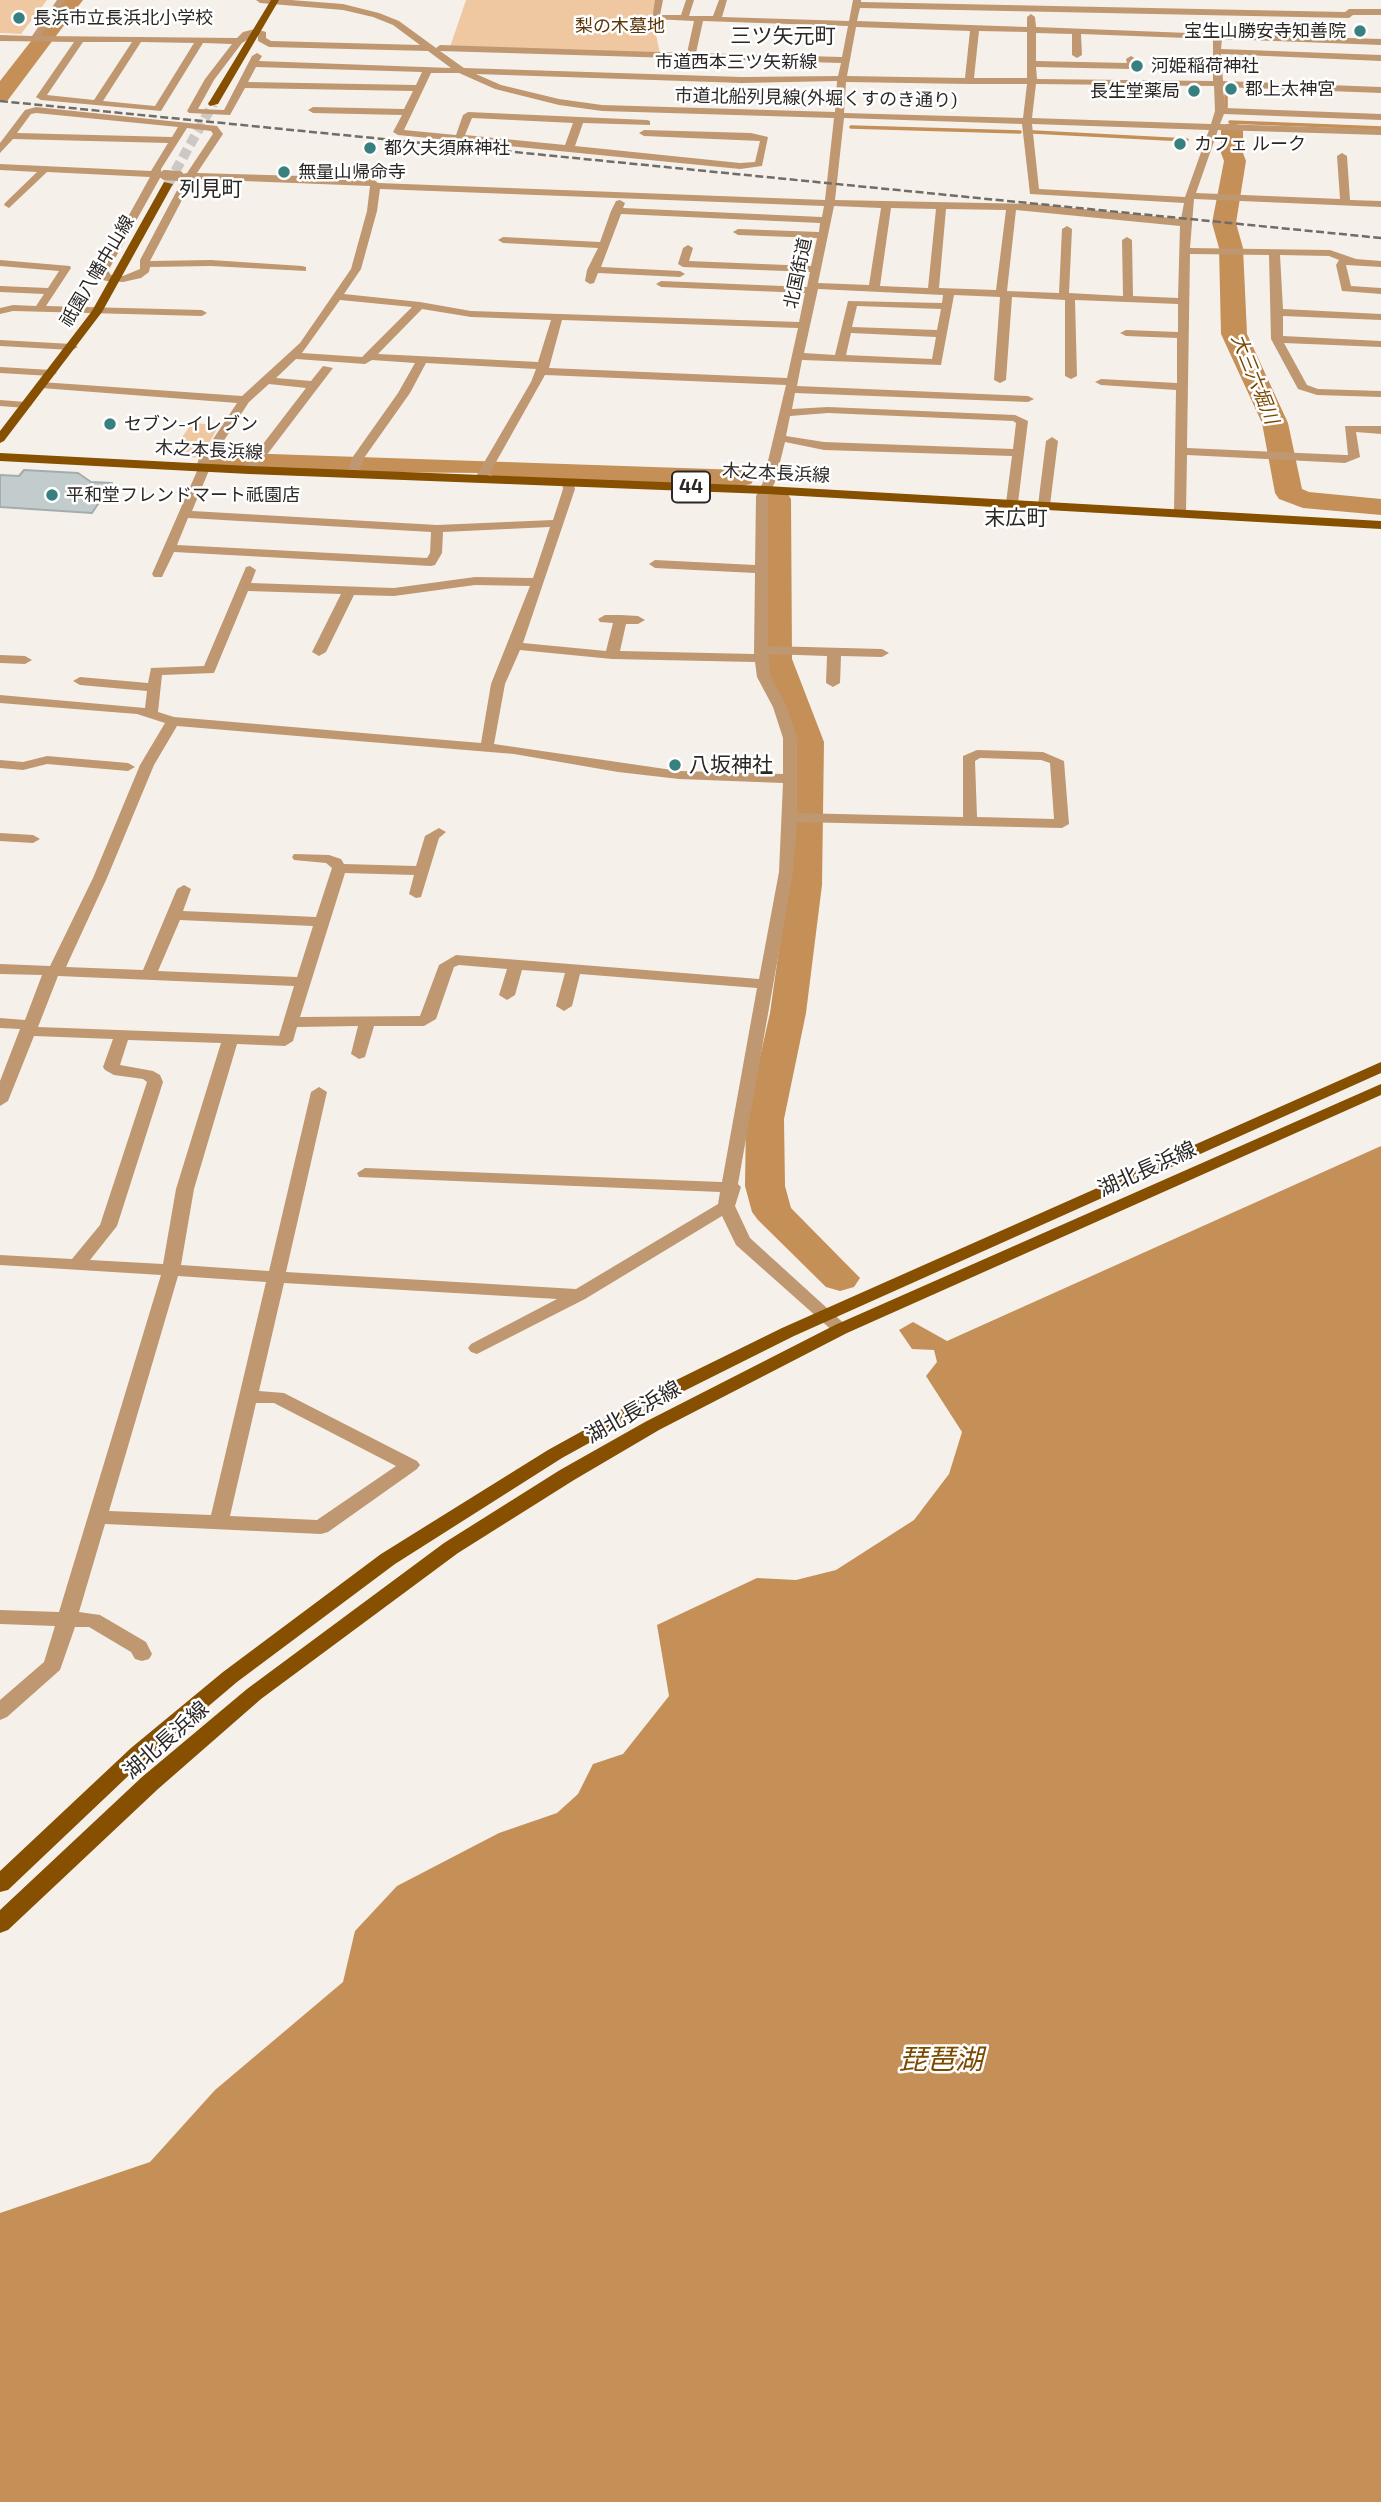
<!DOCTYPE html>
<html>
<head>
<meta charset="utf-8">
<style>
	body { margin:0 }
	canvas { display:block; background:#f6f0ea }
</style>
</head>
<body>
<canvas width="1381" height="2502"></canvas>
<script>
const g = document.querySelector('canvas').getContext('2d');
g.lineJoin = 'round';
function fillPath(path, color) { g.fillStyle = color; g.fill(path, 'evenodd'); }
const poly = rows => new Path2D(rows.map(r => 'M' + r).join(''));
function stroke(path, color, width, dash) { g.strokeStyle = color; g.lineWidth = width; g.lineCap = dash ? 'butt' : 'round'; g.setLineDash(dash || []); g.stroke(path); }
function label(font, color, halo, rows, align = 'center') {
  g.font = font + ' "Exo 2","Noto Sans JP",sans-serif'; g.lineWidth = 5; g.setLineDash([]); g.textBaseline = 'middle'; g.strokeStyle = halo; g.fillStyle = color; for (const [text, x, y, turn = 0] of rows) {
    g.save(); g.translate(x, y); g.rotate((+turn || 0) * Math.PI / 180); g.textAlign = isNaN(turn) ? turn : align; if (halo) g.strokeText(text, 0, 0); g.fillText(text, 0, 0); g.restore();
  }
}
fillPath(poly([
	[0,0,47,0,21,34,0,33],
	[466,0,658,0,652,15,660,54,450,47],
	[192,423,219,425,201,458,169,456]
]), '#efc8a1');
fillPath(poly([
	[1381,1146,1381,2502,0,2502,0,2213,150,2162,215,2090,343,1982,355,1931,397,1886,499,1833,557,1813,578,1794,593,1764,623,1754,669,1696,657,1625,757,1578,796,1580,836,1570,914,1520,949,1474,962,1432,926,1376,937,1362,934,1350,912,1349,899,1330,913,1322,947,1341]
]), '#c59058');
stroke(poly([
	[1226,88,1226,107],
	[1230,122,1381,128],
	[851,127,1020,132],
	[1033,132,1187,140]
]), '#c59058', 3.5);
fillPath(poly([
	[63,0,83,0,8,100,0,101,0,81,63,0],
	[1232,123,1240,125,1243,130,1243,153,1246,161,1236,223,1243,248,1247,334,1288,423,1302,489,1309,492,1381,499,1381,515,1303,508,1279,499,1275,493,1262,423,1221,334,1219,248,1212,223,1224,161,1221,153,1221,130,1224,125,1232,123],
	[212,452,741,470,751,472,755,478,751,484,741,486,494,476,484,473,363,472,256,467,212,468,202,466,198,460,202,454,212,452],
	[777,491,787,493,791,499,792,659,824,742,822,885,806,1013,784,1119,785,1186,791,1208,860,1278,854,1287,840,1291,826,1287,758,1220,752,1212,745,1186,746,1119,770,1013,788,885,792,742,762,659,763,499,767,493,777,491]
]), '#c59058');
const building = poly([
	[24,470,78,473,91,482,112,483,92,513,0,507,0,475,19,476,24,470]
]);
fillPath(building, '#c2cccc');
stroke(building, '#a4adad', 2);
stroke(poly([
	[168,184,213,104]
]), '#cdc8c3', 10, [10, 5]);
fillPath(poly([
	[57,0,65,0,41,36,237,38,243,32,255,29,266,32,266,38,271,41,420,45,393,25,373,17,343,10,260,3,256,0,291,0,343,4,379,13,399,21,436,48,440,45,687,53,694,21,652,19,655,0,663,0,660,15,681,15,686,0,694,0,689,16,713,16,719,0,727,0,722,17,849,21,853,0,861,0,861,2,1345,12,1349,9,1381,9,1381,15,1353,15,1349,18,860,8,857,21,1027,27,1027,17,1031,14,1035,17,1036,27,1214,34,1216,26,1220,23,1224,26,1223,34,1381,39,1381,45,1222,39,1221,49,1381,55,1381,61,1221,54,1223,81,1381,87,1381,93,1223,87,1225,108,1381,114,1381,120,1224,114,1220,124,1381,129,1381,135,1218,130,1196,193,1340,199,1337,156,1342,153,1347,156,1350,200,1381,201,1381,207,1194,199,1190,248,1330,250,1356,259,1381,261,1381,267,1346,265,1351,286,1381,288,1381,294,1342,291,1336,265,1339,260,1329,256,1280,255,1283,309,1381,314,1381,320,1283,316,1283,336,1381,341,1381,347,1284,343,1307,385,1318,389,1381,391,1381,397,1317,395,1298,389,1271,339,1269,255,1190,254,1187,448,1345,455,1348,455,1345,426,1381,426,1381,434,1356,432,1360,457,1345,463,1187,455,1186,512,1180,516,1174,512,1176,390,1101,385,1095,382,1101,379,1177,383,1177,338,1126,336,1120,333,1126,330,1178,332,1178,304,1075,300,1077,376,1071,379,1065,376,1065,300,1012,297,1006,380,1000,383,994,380,1000,297,954,295,941,365,802,360,797,386,1028,396,1034,399,1028,402,795,393,792,409,828,407,1015,415,1028,421,1018,503,1012,507,1006,503,1012,456,824,450,785,442,775,482,768,496,768,646,882,649,889,653,882,657,841,656,840,683,833,687,826,683,827,656,768,654,771,677,787,707,797,738,797,813,963,817,963,756,977,750,1043,752,1064,761,1069,824,1062,828,797,822,793,872,738,1184,741,1187,735,1206,750,1238,850,1329,847,1333,835,1333,736,1245,722,1216,585,1299,477,1354,471,1352,468,1348,471,1344,557,1299,284,1283,259,1391,284,1393,417,1461,420,1465,417,1469,328,1532,321,1534,105,1524,79,1612,100,1615,146,1642,152,1654,149,1659,142,1661,135,1659,131,1652,89,1627,75,1627,60,1670,7,1717,0,1720,0,1700,44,1662,55,1626,0,1624,0,1610,59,1612,161,1275,0,1265,0,1255,72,1259,100,1225,147,1082,143,1079,114,1075,105,1070,103,1067,113,1039,34,1036,8,1101,0,1106,0,1081,20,1029,0,1028,0,1018,25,1020,42,975,0,974,0,964,50,966,93,878,140,765,165,723,137,714,0,703,0,695,145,708,147,691,80,685,73,681,80,677,148,683,151,668,204,666,246,567,250,566,256,570,251,583,394,588,475,577,533,578,550,527,443,532,442,553,435,565,431,566,174,552,162,577,154,577,152,574,197,471,194,468,237,403,41,388,35,385,41,382,242,396,300,343,351,269,367,211,370,186,193,179,150,261,211,260,302,266,306,267,306,271,211,266,150,267,149,272,141,278,123,282,107,281,103,280,98,271,150,177,47,172,9,208,4,205,5,203,37,172,0,170,0,164,151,171,168,143,13,139,0,153,0,143,25,110,36,107,217,126,223,134,197,173,372,178,378,183,825,200,834,118,602,111,559,105,495,89,459,73,431,73,404,130,456,135,463,115,468,112,647,120,650,121,650,125,583,123,575,146,740,163,755,162,760,141,644,136,639,133,644,130,751,133,768,137,762,166,740,169,398,135,393,132,402,115,313,113,308,110,313,107,404,109,413,91,245,88,230,115,189,113,187,111,205,79,232,44,203,43,161,111,41,100,36,97,74,42,0,41,0,35,32,36,57,0],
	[703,21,848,26,842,57,696,53,703,21],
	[856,27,970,31,965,78,847,76,856,27],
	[979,31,1027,32,1027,78,974,78,979,31],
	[1036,33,1072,34,1072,55,1077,58,1082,55,1081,34,1213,39,1213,81,1037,79,1036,67,1132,69,1137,66,1136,59,1131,56,1126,59,1127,63,1036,61,1036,33],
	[255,35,258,35,258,41,269,47,428,51,451,68,259,61,262,56,257,53,252,56,224,110,198,109,214,80,242,43,255,35],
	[83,42,132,42,94,100,47,95,83,42],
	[141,42,194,43,155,106,103,101,141,42],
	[440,51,841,63,838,76,742,77,464,68,440,51],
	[256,67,422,72,416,85,248,82,256,67],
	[476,74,742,83,837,81,835,112,602,105,559,99,501,85,476,74],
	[846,82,969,84,1027,84,1023,118,844,113,846,82],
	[1036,84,1214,86,1215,111,1211,124,1032,118,1036,84],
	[36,113,178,127,172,137,17,133,31,114,36,113],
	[472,118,573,123,565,145,465,135,472,118],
	[844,118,1022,124,1030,194,1184,203,1181,219,1034,204,835,200,844,118],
	[1032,124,1209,130,1185,197,1039,189,1032,124],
	[187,128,211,131,213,134,187,173,174,176,183,179,140,260,140,269,123,276,111,275,108,271,160,178,170,175,161,172,161,169,187,128],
	[380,189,824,206,822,217,623,208,625,203,620,200,616,201,611,211,600,242,503,237,498,240,503,243,598,248,587,270,585,281,590,284,594,283,598,273,680,277,685,274,680,271,601,267,621,214,820,223,819,232,738,229,733,232,738,235,817,238,811,266,689,261,693,248,688,245,683,248,678,264,683,267,810,272,807,287,661,281,656,284,661,287,805,293,799,322,471,311,420,302,344,294,361,269,377,211,380,189],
	[834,206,881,208,869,285,818,283,834,206],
	[891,208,936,209,928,288,880,286,891,208],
	[946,209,1006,210,996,290,939,288,946,209],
	[1016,210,1180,226,1178,298,1133,296,1132,240,1127,237,1122,240,1123,296,1069,293,1072,229,1067,226,1062,229,1059,293,1007,291,1016,210],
	[818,289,943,295,942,303,848,301,835,355,804,353,818,289],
	[340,300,412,307,362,357,302,353,340,300],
	[857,306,941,309,937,330,852,327,857,306],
	[422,309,471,317,551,320,538,362,378,354,422,309],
	[562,320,798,328,787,378,549,368,562,320],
	[851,333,936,337,932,359,846,355,851,333],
	[296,359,365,364,372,360,415,363,398,393,352,458,347,473,353,477,359,473,364,458,410,393,426,363,536,369,531,382,475,478,481,482,487,478,545,375,786,385,763,482,756,496,755,565,655,560,649,564,655,568,755,573,754,654,620,651,626,624,638,624,645,620,638,616,621,615,605,615,598,619,600,622,613,623,606,651,523,643,575,489,572,478,562,481,563,489,553,520,437,525,192,511,210,468,208,465,249,402,269,384,306,388,243,470,249,474,253,473,333,368,323,366,311,381,276,378,296,359],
	[828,413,1013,421,1016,423,1013,449,824,442,786,436,790,416,828,413],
	[188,518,431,532,430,553,427,558,177,545,188,518],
	[475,585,530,586,491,684,481,743,174,717,158,712,162,675,214,673,248,591,341,594,312,652,319,656,326,652,354,595,394,596,475,585],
	[520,650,612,659,755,662,757,677,773,707,783,738,783,774,679,771,494,744,505,684,520,650],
	[177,726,514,754,618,772,679,779,783,783,779,872,759,979,456,955,439,965,420,1016,300,1017,345,873,414,875,409,894,416,898,421,897,439,838,446,832,439,828,425,836,416,866,344,864,341,859,329,855,294,854,292,857,294,860,326,863,332,868,316,917,183,911,191,889,184,885,177,889,143,970,66,967,107,878,154,765,177,726],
	[980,758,1041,760,1050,763,1054,819,977,817,975,761,980,758],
	[180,920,313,926,297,977,158,971,180,920],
	[459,965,507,969,499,995,507,1000,515,995,522,970,565,973,556,1006,564,1011,572,1006,580,974,757,988,722,1182,365,1168,357,1173,359,1177,720,1192,718,1204,576,1289,286,1272,327,1092,319,1087,311,1092,269,1271,181,1265,194,1189,237,1044,285,1046,293,1041,297,1027,358,1026,351,1054,359,1059,365,1057,374,1026,424,1026,436,1019,454,967,459,965],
	[58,976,294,986,279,1036,38,1027,58,976],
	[128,1040,221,1043,176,1189,163,1264,90,1260,117,1226,163,1082,160,1075,153,1071,120,1065,128,1040],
	[178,1276,266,1282,211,1515,109,1511,178,1276],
	[256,1403,274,1403,396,1466,317,1520,230,1516,256,1403],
	[0,260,70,266,71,268,46,306,202,310,207,313,202,316,13,311,0,314,0,308,13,305,36,306,44,294,0,292,0,286,48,288,59,271,0,266,0,260],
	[0,340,72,344,78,347,72,350,0,346,0,340],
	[0,367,51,370,57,373,51,376,0,373,0,367],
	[0,400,26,402,32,405,26,408,0,406,0,400],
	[1052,437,1058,441,1050,505,1044,509,1038,505,1046,441,1052,437],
	[0,655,25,656,32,660,25,664,0,663,0,655],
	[47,756,128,763,135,767,128,771,47,764,23,770,0,768,0,760,23,762,47,756],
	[0,833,33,835,40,839,33,843,0,841,0,833]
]), '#bf9871');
fillPath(poly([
	[271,0,279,0,218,104,210,106,208,104,271,0],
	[164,182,173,184,102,312,4,441,0,443,0,431,92,311,164,182],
	[0,453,249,466,766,486,1381,521,1381,529,766,494,249,474,0,461,0,453],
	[1381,1062,1381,1073,794,1336,676,1395,562,1458,395,1564,237,1682,145,1760,8,1890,0,1892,0,1871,131,1748,223,1672,381,1554,548,1450,662,1387,782,1328,1381,1062],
	[1381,1084,1381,1095,847,1333,659,1430,574,1480,458,1553,261,1699,158,1789,8,1930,0,1933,0,1910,142,1777,247,1689,444,1543,560,1470,645,1422,835,1325,1381,1084]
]), '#865000');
stroke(poly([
	[0,101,1381,238]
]), '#706c68', 2.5, [8, 3.5]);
stroke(poly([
	[165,175,179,176]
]), '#bf9871', 10);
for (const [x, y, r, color] of [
	[19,18,7,"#37807f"],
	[1360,31,7,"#37807f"],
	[1137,66,7,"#37807f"],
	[1231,89,7,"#37807f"],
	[1194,91,7,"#37807f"],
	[1180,144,7,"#37807f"],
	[370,148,7,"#37807f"],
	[284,172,7,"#37807f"],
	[110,424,7,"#37807f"],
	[52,495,7,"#37807f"],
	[675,765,7,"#37807f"]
]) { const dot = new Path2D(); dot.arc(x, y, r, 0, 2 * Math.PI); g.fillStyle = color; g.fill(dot); stroke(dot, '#fff', 2.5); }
label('18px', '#2a2725', '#fff', [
	["長浜市立長浜北小学校",33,18],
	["宝生山勝安寺知善院",1346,31,"right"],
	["河姫稲荷神社",1151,66],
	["郡上太神宮",1245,89],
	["長生堂薬局",1180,91,"right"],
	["カフェ ルーク",1194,144],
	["都久夫須麻神社",384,148],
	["無量山帰命寺",298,172],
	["セブン-イレブン",124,424],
	["平和堂フレンドマート祇園店",66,495]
], 'left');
label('18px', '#5b3709', '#fff', [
	["梨の木墓地",620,26]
]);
label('18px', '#2a2725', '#fff', [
	["市道西本三ツ矢新線",736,62],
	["市道北船列見線(外堀くすのき通り)",816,98,1],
	["祇園八幡中山線",97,271,-59],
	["北国街道",798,273,-78],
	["木之本長浜線",209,450,3],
	["木之本長浜線",776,473,3]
]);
label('italic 19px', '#7b4900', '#fff', [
	["大三六堀川",1255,379,68]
]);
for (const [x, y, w] of [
	[691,487,38]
]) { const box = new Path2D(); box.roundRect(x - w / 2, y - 15.5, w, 31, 5); g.fillStyle = '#fff'; g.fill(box); stroke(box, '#2a2725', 2); }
label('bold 19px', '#2a2725', null, [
	["44",691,487]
]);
label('21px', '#2a2725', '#fff', [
	["三ツ矢元町",783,36],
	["列見町",211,189],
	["末広町",1016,518]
]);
label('21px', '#2a2725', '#fff', [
	["八坂神社",689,765]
], 'left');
label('21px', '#2a2725', '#fff', [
	["湖北長浜線",1147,1169,-24],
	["湖北長浜線",633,1412,-29],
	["湖北長浜線",166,1740,-41]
]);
label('italic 28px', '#7b4900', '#fff', [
	["琵琶湖",941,2060]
]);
</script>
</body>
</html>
